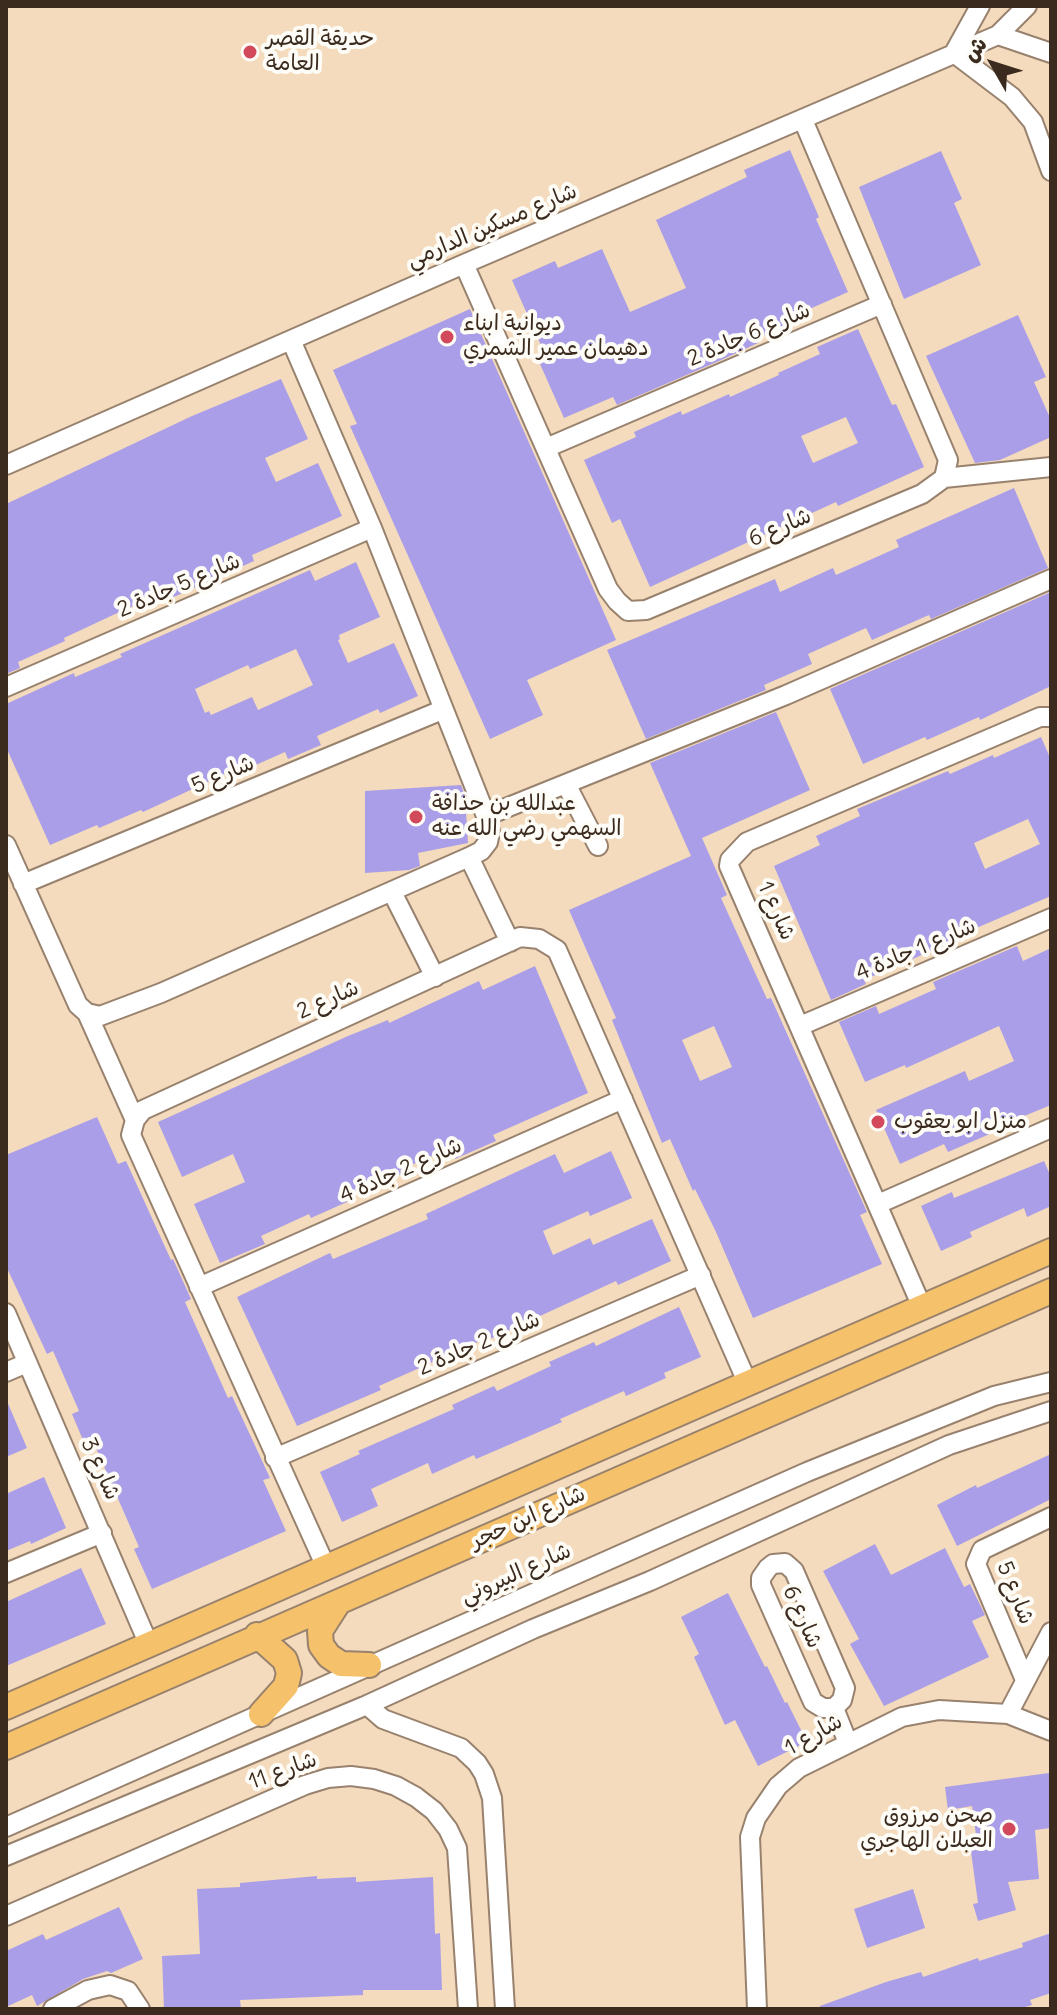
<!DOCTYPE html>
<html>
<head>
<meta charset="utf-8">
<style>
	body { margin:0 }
	#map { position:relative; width:1057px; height:2015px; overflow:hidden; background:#f4dbbd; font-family:Delius,"Playpen Sans Arabic",sans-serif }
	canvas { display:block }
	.frame { position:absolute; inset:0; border:8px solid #3b2a1e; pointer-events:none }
	.north { position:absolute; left:953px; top:24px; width:80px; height:80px; -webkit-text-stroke:6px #fdfcf7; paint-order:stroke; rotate:309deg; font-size:22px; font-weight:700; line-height:32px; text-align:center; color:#3b2a1e }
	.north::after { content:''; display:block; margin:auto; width:28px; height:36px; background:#3b2a1e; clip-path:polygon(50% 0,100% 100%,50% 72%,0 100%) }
</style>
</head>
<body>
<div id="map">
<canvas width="1057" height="2015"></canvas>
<div class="frame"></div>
<div class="north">ش</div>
</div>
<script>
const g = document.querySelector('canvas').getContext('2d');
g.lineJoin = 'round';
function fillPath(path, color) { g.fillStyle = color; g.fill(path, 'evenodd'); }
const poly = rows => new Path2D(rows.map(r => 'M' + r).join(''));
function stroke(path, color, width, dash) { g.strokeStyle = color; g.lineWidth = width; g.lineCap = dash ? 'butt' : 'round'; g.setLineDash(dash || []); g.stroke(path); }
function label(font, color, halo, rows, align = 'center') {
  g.font = font + ' Delius,"Playpen Sans Arabic",sans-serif'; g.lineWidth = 8; g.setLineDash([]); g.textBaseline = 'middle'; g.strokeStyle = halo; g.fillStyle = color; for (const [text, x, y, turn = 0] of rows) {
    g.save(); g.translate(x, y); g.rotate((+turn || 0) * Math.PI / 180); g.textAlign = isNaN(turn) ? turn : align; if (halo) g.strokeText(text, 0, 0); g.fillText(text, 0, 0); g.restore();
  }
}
fillPath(poly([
	[790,150,819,217,816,219,848,292,805,311,808,316,756,339,758,343,719,361,617,405,613,397,564,418,536,355,544,352,512,280,555,261,558,268,602,249,630,312,686,288,656,220,747,177,744,170],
	[941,151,962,199,954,203,981,265,904,299,859,187],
	[470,309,616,640,527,680,543,715,490,739,350,426,357,424,333,370],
	[1018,315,1046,377,1034,382,1051,420,1051,437,1000,460,975,463,926,356],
	[858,329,892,405,896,404,924,467,838,506,836,502,650,587,620,519,612,523,584,460,636,437,634,432,681,411,682,415,729,394,730,397,779,375,778,373,820,354,817,347],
	[846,417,858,443,813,463,801,436],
	[281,379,308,439,265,458,276,482,318,463,342,516,252,555,254,561,167,600,164,593,113,615,64,638,65,641,18,662,20,668,6,674,6,504,192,416],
	[1014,488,1048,568,931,619,929,615,872,640,866,628,808,654,812,664,764,685,766,690,646,739,607,650,775,579,780,592,833,568,836,575,899,547,896,540],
	[356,562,380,617,339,635,340,639,338,640,348,663,394,643,418,696,380,713,378,709,317,736,321,745,288,759,285,752,240,772,238,768,143,812,141,810,99,828,97,825,50,845,6,747,6,704,74,673,75,677,122,657,120,654,310,570,315,581],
	[296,649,313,685,258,710,252,697,211,715,209,711,205,713,195,689,248,665,250,669],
	[1051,592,1051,686,980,720,979,717,927,740,925,737,863,764,830,689],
	[776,712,810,790,702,838,727,895,721,898,767,999,771,998,867,1212,860,1215,882,1264,753,1318,716,1232,695,1189,693,1191,670,1139,662,1143,612,1020,616,1018,569,910,691,856,650,763],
	[714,1026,732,1067,700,1081,682,1040],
	[1041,737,1051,760,1051,896,960,935,961,938,864,980,866,984,831,1000,774,866,820,845,816,836,860,816,857,809,948,771,950,774,993,755,994,758],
	[1028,819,1040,844,985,869,974,843],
	[461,785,465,796,468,843,418,853,420,866,409,870,365,873,365,791],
	[1017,946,1023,961,1051,948,1051,1105,990,1130,992,1133,948,1152,944,1144,900,1164,876,1110,965,1071,969,1081,1014,1061,999,1026,906,1068,905,1065,865,1082,839,1022,876,1006,879,1014,936,989,933,982],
	[535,966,588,1093,493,1135,496,1141,455,1159,450,1148,400,1170,402,1174,354,1195,356,1198,311,1218,309,1214,261,1236,265,1244,220,1263,194,1204,245,1182,233,1154,182,1177,158,1122,348,1036,388,1020,389,1023,479,981,483,990],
	[97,1117,118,1164,126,1161,171,1260,173,1259,191,1299,185,1302,228,1398,232,1396,252,1439,270,1478,263,1480,286,1531,152,1589,134,1549,139,1547,96,1448,88,1452,72,1414,79,1411,53,1351,47,1354,6,1266,6,1155],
	[611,1151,632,1198,590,1216,588,1211,543,1231,553,1255,590,1238,593,1245,652,1219,671,1261,618,1285,616,1281,490,1339,489,1337,379,1386,381,1390,297,1426,237,1297,330,1253,333,1259,428,1219,426,1214,555,1154,564,1173],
	[1044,1161,1051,1177,1051,1206,1027,1217,1024,1208,970,1232,972,1237,941,1251,921,1206,952,1192,954,1198],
	[679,1307,701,1357,664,1373,666,1378,626,1396,624,1391,560,1419,562,1422,476,1459,474,1455,432,1474,428,1463,371,1489,378,1506,342,1522,320,1472,360,1454,358,1451,454,1409,452,1405,494,1386,497,1391,551,1366,549,1362,594,1342,596,1346],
	[6,1399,27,1448,6,1457],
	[1051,1454,1051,1499,957,1546,937,1505,976,1485,977,1488],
	[44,1477,66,1528,31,1544,30,1541,6,1551,6,1494],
	[875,1544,891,1575,945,1548,964,1587,970,1584,985,1615,972,1621,989,1657,884,1706,850,1644,859,1639,823,1571],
	[81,1568,106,1624,6,1666,6,1602],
	[728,1593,765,1667,767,1666,785,1703,787,1702,807,1742,758,1766,735,1720,725,1725,694,1657,699,1654,681,1617],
	[1049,1773,1051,1828,1035,1830,1039,1879,1008,1882,1016,1910,978,1921,973,1904,978,1903,969,1837,976,1835,972,1806,948,1810,945,1787],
	[317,1876,317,1879,356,1877,356,1882,433,1877,435,1934,440,1933,442,1990,363,1990,363,1995,240,2000,241,2009,164,2009,162,1956,200,1954,197,1889,240,1887,240,1883],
	[913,1889,925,1928,867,1948,854,1909],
	[119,1907,143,1959,111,1973,107,1971,83,1979,37,2006,32,1995,6,2007,6,1951,43,1934,46,1940],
	[1051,1933,1051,1993,1030,2000,1032,2005,1018,2009,820,2009,820,2006,886,1982,921,1972,923,1977,978,1958,979,1961,1023,1947,1022,1943]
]), '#a99ee7');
const minor = poly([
	[980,6,954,53,1012,97,1033,122,1051,171],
	[998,35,1051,53],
	[464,264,608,589,617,601,628,611,646,610,922,494,944,478,948,460,803,120],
	[546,448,882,304],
	[6,465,464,264,998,35,1027,6],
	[944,478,1051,467],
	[6,687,372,528],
	[566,784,598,846],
	[486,816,786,695,1051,579],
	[6,845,78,1005,87,1013,135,1120],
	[469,857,510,942],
	[23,884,442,710],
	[392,892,435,977],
	[87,1013,100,1016,161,993,469,857,481,851,488,842,490,832,486,816,372,528,291,340],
	[800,1026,1051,918],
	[878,1204,1051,1128],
	[199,1287,623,1099],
	[922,1307,729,866,730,860,747,842,1040,717,1051,717],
	[6,1313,149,1645],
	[6,1372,27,1363],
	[275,1458,701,1275],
	[785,1563,794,1571,845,1688,842,1700,834,1708,823,1708,813,1702,761,1585,761,1578,768,1568,773,1564,785,1563],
	[326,1567,131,1135,135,1120,143,1110,520,937,539,939,557,950,748,1384],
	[6,1573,102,1533],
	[1025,1680,976,1564,982,1550,1051,1517],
	[367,1705,383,1719,461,1748,477,1763,484,1774,492,1798,505,2009],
	[834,1708,848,1743],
	[1008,1714,1051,1632],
	[6,1827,807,1472,994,1396,1051,1382],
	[6,1856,367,1705,533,1629,650,1581,949,1445,1051,1411],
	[6,1916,305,1785,328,1778,351,1776,374,1779,396,1786,416,1797,434,1811,448,1829,457,1848,468,2009],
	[53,2009,88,1990,110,1985,128,1991,140,2009],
	[757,2009,750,1837,756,1818,778,1786,799,1768,902,1717,939,1710,1008,1714,1051,1731]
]);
const major = poly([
	[338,1603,320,1631,321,1645,329,1656,341,1664,369,1665],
	[257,1635,285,1660,289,1673,286,1686,261,1714],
	[6,1707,1051,1251],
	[6,1747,1051,1291]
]);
stroke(minor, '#98826e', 22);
stroke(major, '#98826e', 28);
stroke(minor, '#fff', 18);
stroke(major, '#f5c16b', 24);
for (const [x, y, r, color] of [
	[250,52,8,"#d1495b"],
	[447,337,8,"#d1495b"],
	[416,817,8,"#d1495b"],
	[878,1122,8,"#d1495b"],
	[1009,1829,8,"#d1495b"]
]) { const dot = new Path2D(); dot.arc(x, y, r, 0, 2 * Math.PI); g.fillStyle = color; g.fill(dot); stroke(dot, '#fdfcf7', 3); }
label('22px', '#3b2a1e', '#fdfcf7', [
	["حديقة القصر",266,39],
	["العامة",266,64],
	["ديوانية ابناء",463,324],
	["دهيمان عمير الشمري",463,349],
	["عبدالله بن حذافة",432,804],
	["السهمي رضي الله عنه",432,829],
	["منزل ابو يعقوب",894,1122],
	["صحن مرزوق",993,1816,"right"],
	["العبلان الهاجري",993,1841,"right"]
], 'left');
label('22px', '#3b2a1e', '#fdfcf7', [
	["شارع مسكين الدارمي",492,226,-23],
	["شارع 6 جادة 2",749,335,-23],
	["شارع 6",780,528,-23],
	["شارع 5 جادة 2",179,586,-23],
	["شارع 5",223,775,-23],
	["شارع 1",776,911,66],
	["شارع 1 جادة 4",916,950,-23],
	["شارع 2",328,1000,-24],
	["شارع 2 جادة 4",401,1171,-24],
	["شارع 2 جادة 2",479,1344,-23],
	["شارع 3",100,1469,66],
	["شارع ابن حجر",528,1518,-24],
	["شارع البيروني",516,1574,-24],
	["شارع 5",1015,1593,68],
	["شارع 6",802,1617,66],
	["شارع 1",814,1735,-29],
	["شارع 11",283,1771,-20]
]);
</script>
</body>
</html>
